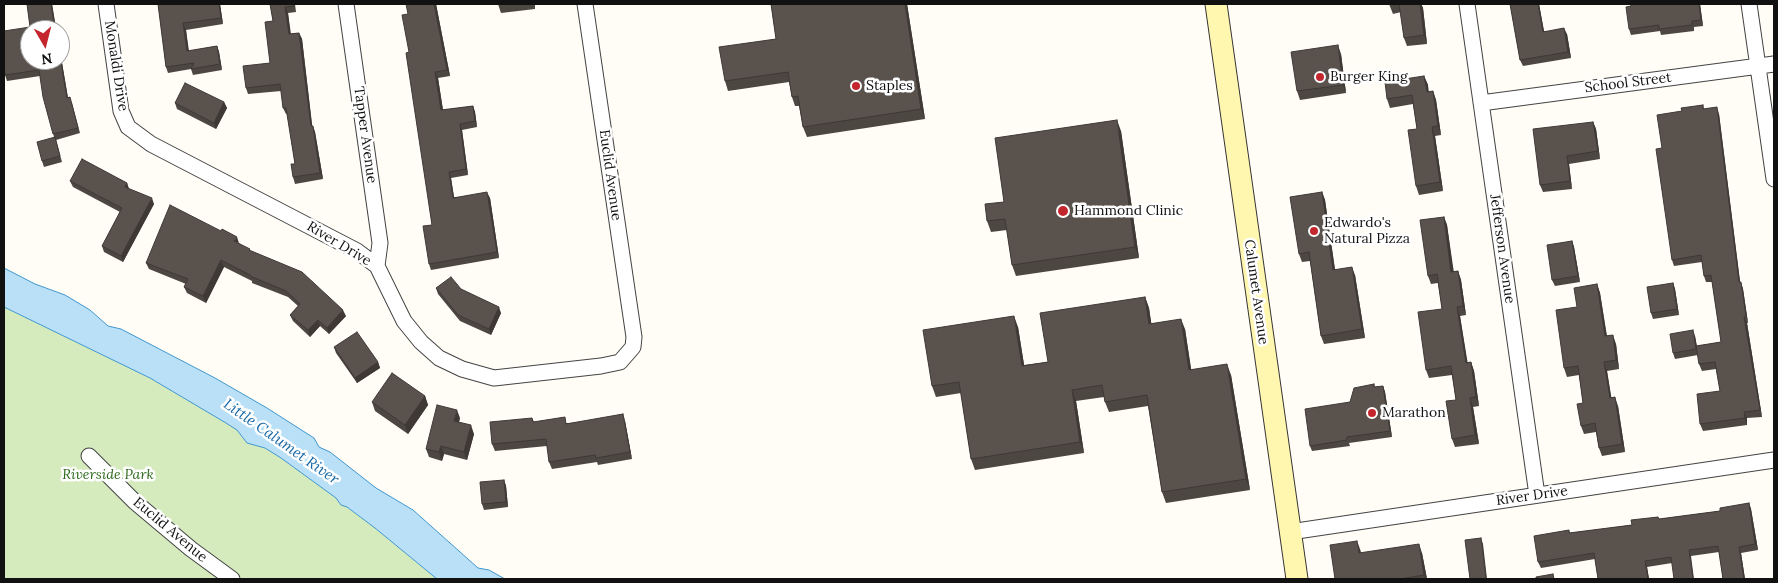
<!DOCTYPE html>
<html>
<head>
<meta charset="utf-8">
<style>
	body { margin:0 }
	#map { position:relative; width:1778px; height:583px; overflow:hidden; background:#fffdf5; font-family:Lora,serif }
	canvas { display:block }
	.frame { position:absolute; inset:0; border:5px solid #111; pointer-events:none }
	.north { position:absolute; left:20px; top:20px; width:50px; height:50px; box-sizing:border-box; background:#fff; border:1px solid #a0a0a0; border-radius:50%; rotate:172deg; font-size:14px; font-weight:700; line-height:20px; text-align:center; color:#111 }
	.north::after { content:''; display:block; margin:auto; width:18px; height:22px; background:#c4262e; clip-path:polygon(50% 0,100% 100%,50% 72%,0 100%) }
</style>
</head>
<body>
<div id="map">
<canvas width="1778" height="583"></canvas>
<div class="frame"></div>
<div class="north">N</div>
</div>
<script>
const g = document.querySelector('canvas').getContext('2d');
g.lineJoin = 'round';
function fillPath(path, color) { g.fillStyle = color; g.fill(path, 'evenodd'); }
const poly = rows => new Path2D(rows.map(r => 'M' + r).join(''));
function stroke(path, color, width, dash) { g.strokeStyle = color; g.lineWidth = width; g.lineCap = dash ? 'butt' : 'round'; g.setLineDash(dash || []); g.stroke(path); }
function label(font, color, halo, rows, align = 'center') {
  g.font = font + ' Lora,serif'; g.lineWidth = 5; g.setLineDash([]); g.textBaseline = 'middle'; g.strokeStyle = halo; g.fillStyle = color; for (const [text, x, y, turn = 0] of rows) {
    g.save(); g.translate(x, y); g.rotate((+turn || 0) * Math.PI / 180); g.textAlign = isNaN(turn) ? turn : align; if (halo) g.strokeText(text, 0, 0); g.fillText(text, 0, 0); g.restore();
  }
}
fillPath(poly([
	[4,307,150,378,226,423,237,430,247,443,265,448,281,458,336,498,341,505,347,507,375,528,437,579,4,579]
]), '#d5ebbd');
const water = poly([
	[4,268,35,284,65,295,90,310,108,326,121,329,215,378,267,408,314,438,319,447,330,452,376,488,413,510,478,568,489,570,505,579,437,579,375,528,347,507,341,505,336,498,281,458,265,448,247,443,237,430,226,423,150,378,4,307,4,268]
]);
fillPath(water, '#b9e0f7');
stroke(water, '#3f96cf', 1);
const street = poly([
	[106,4,121,111,128,127,151,144,357,251,377,266,404,321,421,342,439,358,462,369,494,378,601,366,620,362,633,347,634,337,585,4],
	[346,4,380,243,377,266],
	[1467,4,1537,495],
	[1749,4,1774,179],
	[1481,103,1774,64],
	[89,456,135,502,191,549,232,579],
	[1290,532,1774,460]
]);
const secondary = poly([
	[1216,4,1297,579]
]);
stroke(street, '#444', 17);
stroke(secondary, '#333', 23);
stroke(street, '#fff', 15);
stroke(secondary, '#fff6b0', 21);
fillPath(poly([
	[27,4,52,4,68,98,72,103,80,133,56,140,62,162,44,167,42,161,54,137,40,76,7,81,5,75,30,27],
	[158,4,220,4,223,24,186,30,189,51,217,46,219,52,222,70,193,75,191,69,168,73,166,67],
	[270,4,295,4,296,12,288,13,291,34,299,33,302,39,312,126,315,132,323,179,295,184,293,177,295,164,287,114,286,114,283,108,281,91,248,94,246,88,270,63,273,21],
	[436,4,450,76,438,78,443,110,473,106,475,112,477,127,462,130,468,175,451,178,454,197,490,198,499,258,431,270,429,264,432,225,409,52,408,14],
	[498,4,535,4,535,9,501,13],
	[771,4,907,4,925,119,807,137,803,127,799,106,795,106,792,97,789,82,728,91,725,81,776,39],
	[1389,4,1421,4,1423,8,1427,44,1407,46,1404,38,1401,12,1393,14],
	[1510,4,1539,4,1544,31,1567,34,1571,58,1523,66,1520,60],
	[1631,4,1700,4,1703,26,1694,27,1694,31,1661,35,1660,31,1631,35,1629,29],
	[1341,54,1346,93,1300,100,1297,91],
	[1424,76,1428,85,1428,92,1433,91,1436,100,1441,135,1435,136,1443,191,1419,195,1416,186,1417,129,1413,104,1390,108,1387,99],
	[224,102,227,108,216,129,177,109,175,103],
	[1703,105,1704,109,1719,114,1740,282,1743,289,1748,323,1747,323,1762,417,1747,418,1747,425,1703,431,1700,424,1720,391,1716,369,1702,371,1699,364,1698,355,1675,359,1673,353,1695,336,1697,346,1721,342,1712,282,1706,282,1704,276,1702,262,1674,266,1672,260,1662,148,1682,111],
	[1593,122,1596,129,1600,159,1569,164,1572,189,1543,192,1540,185],
	[1121,131,1139,258,1016,276,1012,265,1007,230,991,232,987,221,1004,202],
	[70,181,127,183,129,189,154,204,123,262,104,252,102,246,120,212,73,187],
	[1322,192,1325,200,1335,269,1355,275,1365,338,1324,344,1321,336,1310,261,1302,262,1299,254],
	[1444,217,1447,225,1453,271,1458,271,1461,280,1466,315,1460,316,1467,362,1471,362,1474,371,1479,406,1473,407,1479,444,1455,447,1452,439,1456,400,1452,375,1429,378,1426,370,1442,309,1438,283,1431,284,1428,276],
	[221,231,250,251,346,316,329,334,320,326,310,337,293,321,290,315,298,306,288,297,252,283,252,281,224,267,206,303,187,293,184,287,186,284,149,269,146,263],
	[1572,241,1574,247,1580,282,1555,286,1552,280],
	[1673,283,1675,289,1679,315,1653,319,1651,313],
	[1597,284,1600,293,1607,336,1616,344,1619,369,1607,371,1611,398,1618,406,1625,452,1602,456,1599,448,1596,432,1584,434,1581,426,1583,403,1579,375,1567,377,1564,368,1577,307],
	[436,288,461,289,501,313,491,335,460,321,438,294],
	[1145,297,1149,308,1151,323,1185,329,1191,370,1231,375,1250,490,1166,503,1162,492,1148,406,1109,412,1105,402,1104,397,1076,401,1084,453,975,470,971,459,961,393,936,397,932,386,1018,327,1024,365,1048,362],
	[334,347,378,362,380,368,357,383,336,353],
	[1374,384,1375,387,1383,386,1385,392,1392,437,1349,443,1350,446,1312,451,1310,446,1350,402],
	[425,396,428,405,408,434,375,411,372,402],
	[460,418,459,422,474,434,467,460,444,454,442,461,429,457,426,449],
	[532,418,534,422,568,423,625,421,632,459,598,465,597,462,552,469,549,462,547,446,495,451,492,444],
	[504,480,506,486,508,507,484,510,482,504],
	[1749,503,1751,509,1758,550,1741,553,1745,579,1723,579,1719,552,1691,556,1672,563,1647,567,1649,579,1598,579,1595,559,1541,568,1538,562,1569,530,1570,533,1632,525,1658,517,1659,519,1720,511],
	[1360,549,1361,553,1422,553,1427,579,1335,579]
]), '#4d4742');
fillPath(poly([
	[51,4,52,4,56,30,55,30],
	[219,4,220,4,223,24,221,18],
	[434,4,436,4,450,76,447,70],
	[905,4,907,4,925,119,921,109],
	[1420,4,1421,4,1423,8,1427,44,1424,35],
	[1538,4,1539,4,1545,37,1543,32],
	[1699,4,1700,4,1703,26,1701,20],
	[285,7,288,13,291,41,289,34],
	[183,23,186,30,189,57,187,51],
	[1564,28,1567,34,1571,58,1568,52],
	[299,33,302,39,313,132,311,126],
	[1338,45,1341,54,1346,93,1343,85],
	[217,46,219,52,222,70,220,64],
	[60,51,69,104,67,98,60,57],
	[435,72,438,78,444,117,441,110],
	[1424,76,1428,85,1430,101,1427,92],
	[1433,91,1436,100,1441,135,1438,126],
	[224,102,227,108,216,129,214,123],
	[473,106,475,112,477,127,475,121],
	[1717,107,1719,114,1741,289,1739,282],
	[1117,120,1121,131,1139,258,1135,247],
	[1593,122,1596,129,1600,159,1598,151],
	[460,124,462,130,468,175,466,169],
	[313,126,315,132,323,179,320,173],
	[1432,127,1435,136,1443,191,1440,182],
	[1567,156,1569,164,1572,189,1570,181],
	[449,172,451,178,455,204,453,198],
	[127,183,129,189,127,193,125,187],
	[487,192,490,198,499,258,497,252],
	[1322,192,1325,200,1336,278,1333,270],
	[152,198,154,204,123,262,121,256],
	[1444,217,1447,225,1455,280,1451,272],
	[237,237,239,243,234,241],
	[1572,241,1574,247,1580,282,1578,276],
	[221,260,224,267,206,303,203,296],
	[1352,267,1355,275,1365,338,1362,329],
	[1458,271,1461,280,1466,315,1463,306],
	[1741,282,1743,289,1748,323,1746,316],
	[1673,283,1675,289,1679,315,1677,309],
	[1597,284,1600,293,1608,345,1605,336],
	[1145,297,1149,308,1153,334,1149,324],
	[499,307,501,313,491,335,489,329],
	[1457,307,1460,316,1469,371,1466,363],
	[343,310,346,316,329,334,327,328],
	[1014,316,1018,327,1026,377,1022,366],
	[1744,317,1747,323,1762,417,1760,410],
	[1181,319,1185,329,1193,381,1189,370],
	[318,320,320,326,310,337,308,330],
	[1693,330,1695,336,1698,355,1696,349],
	[1613,335,1616,344,1619,369,1616,360],
	[378,362,380,368,357,383,355,378],
	[1471,362,1474,371,1479,406,1476,397],
	[1604,362,1607,371,1613,407,1610,398],
	[1227,364,1231,375,1250,490,1246,479],
	[1383,386,1385,392,1392,437,1390,431],
	[1072,390,1076,401,1084,453,1080,442],
	[425,396,428,405,408,434,405,425],
	[1615,397,1618,406,1625,452,1622,444],
	[1470,398,1473,407,1479,444,1475,435],
	[457,410,460,418,457,429,454,421],
	[1744,412,1747,418,1747,425,1745,418],
	[623,414,625,421,632,459,630,452],
	[471,425,474,434,467,460,464,452],
	[441,446,444,454,442,461,439,452],
	[504,480,506,486,508,507,506,502],
	[1749,503,1751,509,1758,550,1755,544],
	[1481,538,1483,544,1487,579,1486,579],
	[1357,541,1360,549,1362,562,1359,553],
	[1419,544,1422,553,1427,579,1426,579,1424,575],
	[1739,547,1741,553,1745,579,1744,579],
	[1689,550,1691,556,1694,579,1693,579],
	[1645,561,1647,567,1649,579,1648,579]
]), '#3f3936');
const building = poly([
	[27,4,51,4,55,30,30,30,30,60,60,60,60,57,67,98,70,97,78,128,53,134,43,97,39,70,5,75,4,66,4,31,30,27,27,4],
	[158,4,219,4,221,18,183,23,187,51,217,46,220,64,191,69,194,63,166,67,158,4],
	[270,4,294,4,294,6,285,7,289,34,299,33,311,126,313,126,320,173,293,177,291,164,295,164,286,108,283,108,280,84,246,88,243,66,270,63,265,22,273,21,270,4],
	[406,4,434,4,447,70,435,72,441,110,473,106,475,121,460,124,466,169,449,172,453,198,487,192,497,252,429,264,423,226,432,225,406,53,409,52,402,15,408,14,406,4],
	[771,4,905,4,921,109,803,127,798,96,792,97,788,72,725,81,719,47,776,39,771,4],
	[1399,4,1420,4,1424,35,1404,38,1399,4],
	[1510,4,1538,4,1543,32,1564,28,1568,52,1520,60,1510,4],
	[1631,4,1699,4,1701,20,1692,21,1692,25,1659,29,1659,25,1629,29,1626,7,1631,6,1631,4],
	[1338,45,1343,85,1297,91,1291,52,1338,45],
	[1424,76,1427,92,1433,91,1438,126,1432,127,1440,182,1416,186,1408,130,1417,129,1412,95,1387,99,1385,82,1424,76],
	[185,83,224,102,214,123,175,103,185,83],
	[1703,105,1703,109,1717,107,1739,282,1741,282,1746,316,1744,317,1760,410,1744,412,1745,418,1700,424,1697,394,1720,391,1715,362,1699,364,1696,346,1721,342,1711,275,1704,276,1701,255,1672,260,1656,149,1662,148,1657,115,1682,111,1681,108,1703,105],
	[1117,120,1135,247,1012,265,1005,219,987,221,985,204,1004,202,995,138,1117,120],
	[1593,122,1598,151,1567,156,1570,181,1540,185,1533,129,1593,122],
	[55,137,60,156,42,161,37,142,55,137],
	[82,159,127,183,125,187,152,198,121,256,102,246,122,208,70,181,82,159],
	[1322,192,1333,270,1352,267,1362,329,1321,336,1309,252,1299,254,1290,197,1322,192],
	[170,205,221,231,222,229,237,237,234,241,250,249,249,250,302,272,343,310,327,328,318,320,308,330,290,315,300,304,286,291,250,276,250,275,221,260,203,296,184,287,188,279,146,263,170,205],
	[1444,217,1451,272,1458,271,1463,306,1457,307,1466,363,1471,362,1476,397,1470,398,1475,435,1452,439,1446,401,1456,400,1451,366,1426,370,1418,312,1442,309,1437,274,1428,276,1420,220,1444,217],
	[1572,241,1578,276,1552,280,1547,245,1572,241],
	[451,277,461,289,499,307,489,329,458,315,436,288,451,277],
	[1673,283,1677,309,1651,313,1647,287,1673,283],
	[1597,284,1605,336,1613,335,1616,360,1604,362,1610,398,1615,397,1622,444,1599,448,1595,423,1581,426,1577,404,1583,403,1578,366,1564,368,1556,310,1577,307,1574,288,1597,284],
	[1145,297,1149,324,1181,319,1189,370,1227,364,1246,479,1162,492,1147,395,1105,402,1102,385,1072,390,1080,442,971,459,959,382,932,386,923,330,1014,316,1022,366,1048,362,1040,313,1145,297],
	[1693,330,1696,349,1673,353,1670,334,1693,330],
	[357,332,378,362,355,378,334,347,357,332],
	[392,373,425,396,405,425,372,402,392,373],
	[1374,384,1374,387,1383,386,1390,431,1347,437,1347,440,1310,446,1305,409,1350,402,1354,388,1374,384],
	[437,405,457,410,454,421,471,425,464,452,441,446,439,452,426,449,437,405],
	[623,414,630,452,596,458,595,455,549,462,546,439,492,444,490,422,532,418,533,422,565,417,566,424,623,414],
	[504,480,506,502,482,504,480,482,504,480],
	[1749,503,1755,544,1739,547,1744,579,1723,579,1718,546,1689,550,1693,579,1674,579,1671,557,1645,561,1648,579,1598,579,1594,553,1538,562,1534,536,1569,530,1569,533,1632,525,1631,520,1658,517,1659,519,1720,511,1720,508,1749,503],
	[1481,538,1486,579,1470,579,1465,540,1481,538],
	[1357,541,1359,553,1419,544,1424,575,1400,579,1335,579,1330,545,1357,541],
	[1553,574,1554,579,1536,579,1536,577,1553,574]
]);
fillPath(building, '#5a524d');
stroke(building, '#3f3936', 1);
for (const [x, y, r, color] of [
	[1320,77,5,"#c4262e"],
	[856,86,5,"#c4262e"],
	[1063,211,6,"#c4262e"],
	[1314,231,5,"#c4262e"],
	[1372,413,5,"#c4262e"]
]) { const dot = new Path2D(); dot.arc(x, y, r, 0, 2 * Math.PI); g.fillStyle = color; g.fill(dot); stroke(dot, '#fff', 2); }
label('14px', '#111', '#fff', [
	["Monaldi Drive",116,66,81],
	["School Street",1628,83,-7],
	["Tapper Avenue",365,135,82],
	["Euclid Avenue",610,175,82],
	["River Drive",339,244,31],
	["Jefferson Avenue",1502,249,82],
	["Calumet Avenue",1256,292,82],
	["River Drive",1532,496,-8],
	["Euclid Avenue",170,530,40]
]);
label('14px', '#111', '#fff', [
	["Burger King",1330,77],
	["Staples",866,86],
	["Hammond Clinic",1074,211],
	["Edwardo's",1324,223],
	["Natural Pizza",1324,239],
	["Marathon",1382,413]
], 'left');
label('italic 14px', '#2f6b1f', '#fff', [
	["Riverside Park",108,475]
]);
label('italic 15px', '#1768a6', '#fff', [
	["Little Calumet River",281,442,35]
]);
</script>
</body>
</html>
